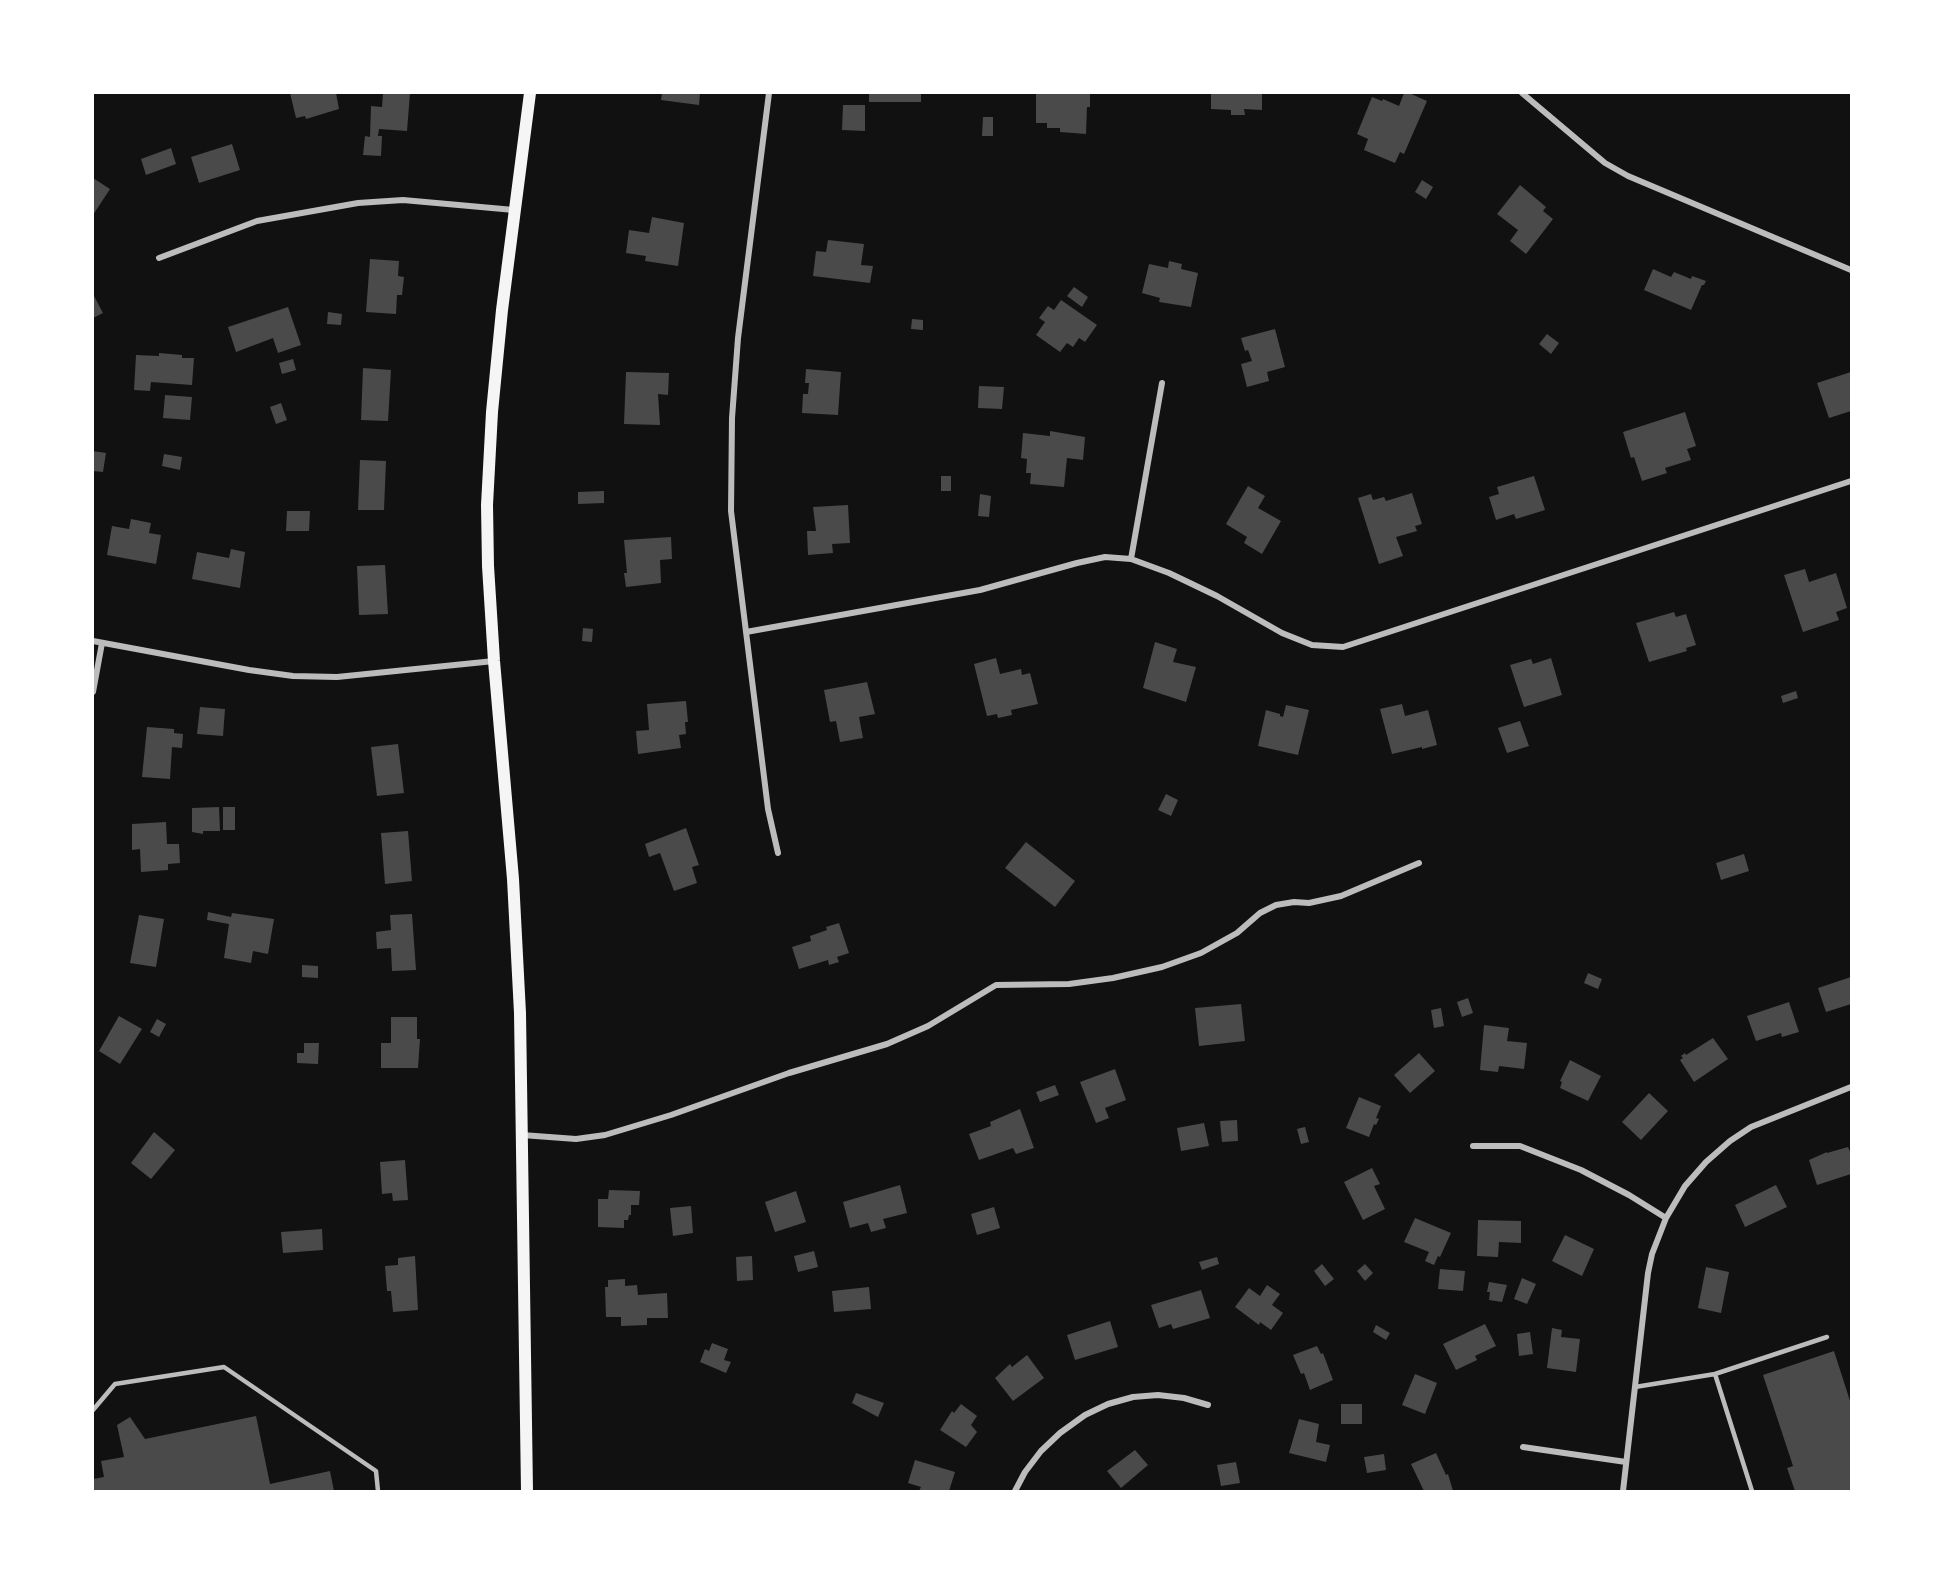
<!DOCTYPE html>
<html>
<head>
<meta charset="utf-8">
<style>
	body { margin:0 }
	#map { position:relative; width:1944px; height:1584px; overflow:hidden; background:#111; font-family:Merriweather,serif }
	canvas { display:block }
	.frame { position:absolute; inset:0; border:94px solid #fff; pointer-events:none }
</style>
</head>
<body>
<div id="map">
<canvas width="1944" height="1584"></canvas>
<div class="frame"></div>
</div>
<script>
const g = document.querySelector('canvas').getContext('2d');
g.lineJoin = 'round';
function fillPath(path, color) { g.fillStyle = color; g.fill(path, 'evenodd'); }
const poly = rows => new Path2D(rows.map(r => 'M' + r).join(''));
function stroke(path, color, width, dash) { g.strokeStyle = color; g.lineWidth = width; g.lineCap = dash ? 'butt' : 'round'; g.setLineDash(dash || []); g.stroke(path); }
fillPath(poly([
	[290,93,336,93,339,109,306,119,305,116,296,118],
	[383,93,410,93,407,131,379,129,378,136,382,136,381,156,363,155,365,136,370,137,371,106,382,107],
	[662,93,700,93,699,105,661,100],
	[869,93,921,93,921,102,869,102],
	[1036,93,1090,93,1090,107,1087,107,1086,134,1060,132,1060,128,1047,128,1047,123,1036,123],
	[1211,93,1262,93,1262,110,1244,109,1245,115,1231,115,1231,110,1211,109],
	[1404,93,1409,93,1427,101,1404,154,1400,152,1395,163,1364,150,1368,139,1357,134,1372,97,1382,101,1383,99,1399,106],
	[843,105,865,105,865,131,842,130],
	[983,117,993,117,993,136,982,136],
	[232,144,240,170,199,183,191,157],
	[171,148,176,164,146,175,141,159],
	[93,178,110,189,93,215],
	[1422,180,1433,187,1426,199,1415,192],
	[1520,185,1546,207,1543,211,1553,219,1526,254,1510,241,1518,230,1497,214],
	[652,217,684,223,678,266,645,261,646,256,626,253,629,230,649,233],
	[828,240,864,244,861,265,873,266,870,283,813,276,816,251,826,252],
	[370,259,399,261,398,276,404,277,402,295,397,295,396,314,366,312],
	[1169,261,1182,264,1181,269,1198,273,1191,307,1159,302,1160,298,1142,293,1149,264,1168,268],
	[1653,269,1671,277,1674,272,1691,279,1692,276,1706,281,1704,285,1702,285,1691,310,1644,290],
	[1074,287,1088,297,1082,307,1067,296],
	[93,294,103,313,93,318],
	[1061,300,1097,325,1085,342,1079,338,1073,347,1067,343,1060,352,1036,335,1045,322,1039,318,1048,306,1054,310],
	[288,307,301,345,278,353,273,338,236,352,228,327],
	[328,312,342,314,341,325,327,324],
	[912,319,923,320,923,330,911,329],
	[1275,329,1285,367,1267,372,1269,381,1247,387,1241,364,1252,361,1248,350,1245,351,1241,338],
	[1547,334,1559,343,1551,354,1539,344],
	[159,353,182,355,182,358,194,358,192,385,151,382,150,391,134,390,136,355,159,356],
	[293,359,296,370,282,374,279,363],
	[363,368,391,370,388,421,361,420],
	[806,369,841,372,838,415,802,413,803,394,808,394,809,383,805,383],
	[626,372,669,373,668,395,658,394,660,425,624,424],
	[1851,372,1851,411,1829,418,1817,383],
	[979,386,1004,387,1002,409,978,408],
	[165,395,192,397,190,420,163,418],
	[281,403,287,420,276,424,270,407],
	[1685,412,1696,446,1687,449,1691,460,1665,468,1667,473,1642,481,1634,457,1631,458,1623,432],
	[1050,431,1085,437,1083,460,1067,458,1064,487,1030,484,1031,473,1026,473,1027,459,1021,458,1023,433,1050,436],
	[93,451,106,453,103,472,93,471],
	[164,454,182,457,180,470,162,466],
	[360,460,386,461,384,510,358,510],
	[941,476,951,476,951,491,941,491],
	[1534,476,1545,510,1516,519,1514,514,1496,520,1489,497,1499,494,1497,487],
	[1248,486,1265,496,1258,508,1281,521,1262,554,1244,543,1247,537,1226,524],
	[604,491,604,503,578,504,578,492],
	[1412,493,1422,524,1415,526,1417,531,1396,537,1403,556,1379,564,1358,498,1371,494,1373,500,1384,497,1386,501],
	[980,494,991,496,989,517,978,516],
	[848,505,850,543,832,544,833,553,808,555,807,531,816,531,813,507],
	[287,511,310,511,309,531,286,531],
	[131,519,151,523,149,533,161,535,156,564,107,555,112,526,129,529],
	[671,537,672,559,660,560,661,583,626,587,624,573,627,573,624,540],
	[231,549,245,552,240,588,192,579,197,552,229,558],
	[385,565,388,614,359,615,357,566],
	[1805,569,1809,582,1836,573,1847,608,1836,612,1839,620,1803,632,1784,575],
	[1674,612,1676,617,1686,614,1696,645,1686,648,1687,651,1649,662,1636,623],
	[583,628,593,629,592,642,582,641],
	[1155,642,1177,649,1173,662,1196,667,1186,702,1143,688],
	[996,658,1000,674,1021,669,1022,675,1030,673,1038,704,1011,710,1012,715,998,718,997,714,987,716,974,664],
	[1551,658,1562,695,1524,707,1510,665,1531,659,1533,664],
	[867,682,875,714,859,717,863,738,840,742,836,721,830,722,824,690],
	[1796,691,1798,698,1783,703,1781,696],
	[686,701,688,722,685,722,686,734,679,735,681,748,638,754,636,731,649,730,647,704],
	[1402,704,1405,716,1428,710,1437,745,1422,749,1422,747,1392,754,1380,709],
	[1286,705,1309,710,1298,755,1258,746,1266,710,1280,714,1280,716,1283,717],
	[200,707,225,709,223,736,197,734],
	[1520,721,1529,746,1507,753,1498,728],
	[147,727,174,729,174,733,183,734,182,748,172,747,170,779,142,777],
	[398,744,404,793,377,796,371,747],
	[1166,794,1178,800,1171,816,1158,810],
	[219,807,220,831,203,831,203,834,192,832,192,808],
	[223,807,235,807,235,830,223,830],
	[166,822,167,844,179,844,180,863,168,864,168,870,141,872,140,849,132,850,132,824],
	[686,828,699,865,692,867,697,883,674,891,660,853,649,857,645,844],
	[408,831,412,881,385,884,381,833],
	[1026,842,1075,881,1055,907,1005,868],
	[1744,854,1749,871,1721,880,1716,863],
	[208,912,231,917,232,913,274,919,268,954,253,951,251,963,224,958,229,924,207,920],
	[412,914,416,970,392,971,391,948,377,949,376,932,391,930,390,915],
	[139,915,164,919,156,967,130,963],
	[839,923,849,953,837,957,839,962,829,965,828,960,799,969,792,947,811,941,810,936,827,930,826,927],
	[302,965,318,966,318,978,302,977],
	[1588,973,1602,979,1598,989,1584,983],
	[1851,977,1851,1004,1826,1012,1818,988],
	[1468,998,1473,1013,1462,1017,1457,1002],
	[1789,1002,1799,1032,1782,1037,1781,1033,1756,1041,1747,1016],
	[1241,1004,1245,1041,1199,1046,1195,1008],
	[1441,1008,1444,1026,1434,1028,1431,1010],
	[119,1016,142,1029,120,1064,99,1051],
	[391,1017,417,1017,417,1039,420,1039,418,1068,381,1068,381,1043,391,1043],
	[157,1019,166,1024,159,1037,150,1032],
	[1484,1025,1509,1028,1507,1041,1527,1043,1524,1069,1499,1066,1498,1072,1480,1070],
	[1713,1038,1728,1059,1694,1082,1680,1060,1683,1058,1681,1056,1685,1053,1686,1055],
	[304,1043,319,1043,318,1064,297,1063,297,1053,304,1053],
	[1419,1053,1435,1071,1410,1093,1394,1075],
	[1570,1060,1601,1076,1588,1101,1560,1088,1562,1082,1560,1081],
	[1115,1069,1126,1100,1105,1108,1109,1118,1096,1123,1080,1082],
	[1055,1085,1059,1095,1040,1102,1036,1092],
	[1649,1093,1668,1111,1641,1140,1622,1122],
	[1359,1097,1381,1106,1376,1118,1379,1119,1376,1125,1374,1124,1369,1137,1346,1128],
	[1020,1109,1034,1148,1016,1154,1013,1148,979,1160,969,1134,991,1126,990,1122],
	[1237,1120,1238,1141,1222,1142,1220,1121],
	[1204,1123,1209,1146,1181,1151,1177,1128],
	[1305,1127,1309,1142,1301,1144,1297,1129],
	[154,1132,175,1150,151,1179,131,1163],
	[1848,1147,1851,1154,1851,1174,1817,1185,1809,1160,1827,1152,1827,1153],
	[405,1160,408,1200,393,1201,392,1193,382,1194,380,1162],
	[1372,1168,1380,1184,1374,1186,1385,1209,1363,1220,1344,1182],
	[900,1185,907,1213,883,1219,886,1228,871,1232,868,1223,850,1228,843,1202],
	[1776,1185,1787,1207,1745,1227,1735,1205],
	[609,1190,640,1191,639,1205,631,1205,631,1215,629,1215,628,1220,624,1220,624,1228,598,1227,598,1199,608,1199],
	[796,1191,806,1222,775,1232,765,1202],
	[691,1206,693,1233,673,1236,670,1208],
	[994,1207,1000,1228,977,1235,971,1214],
	[1415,1218,1451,1233,1440,1257,1438,1256,1434,1265,1425,1261,1429,1252,1404,1242],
	[1478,1220,1521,1221,1521,1243,1499,1242,1498,1257,1477,1256],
	[322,1229,323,1250,283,1253,281,1232],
	[1565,1235,1594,1249,1582,1276,1552,1261],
	[814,1251,818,1267,798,1272,794,1256],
	[415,1256,418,1310,393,1312,391,1291,387,1291,385,1266,398,1265,398,1258],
	[752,1256,753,1280,737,1281,736,1257],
	[1217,1257,1219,1264,1202,1270,1199,1262],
	[1322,1264,1334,1279,1325,1286,1314,1271],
	[1365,1264,1373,1273,1365,1281,1357,1271],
	[1706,1267,1729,1272,1721,1313,1698,1308],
	[1440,1269,1465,1271,1463,1291,1438,1289],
	[1522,1278,1536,1284,1527,1304,1514,1299],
	[625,1279,625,1286,637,1285,638,1295,667,1293,668,1318,647,1318,647,1325,621,1326,621,1317,606,1317,605,1287,608,1287,608,1280],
	[1489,1282,1507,1285,1502,1302,1489,1300,1490,1292,1487,1292],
	[1267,1285,1280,1294,1272,1305,1283,1313,1271,1330,1260,1322,1259,1325,1235,1307,1249,1288,1260,1296],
	[869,1287,871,1309,834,1312,832,1291],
	[1201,1290,1210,1318,1173,1329,1171,1324,1159,1328,1151,1305],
	[1110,1321,1118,1347,1075,1360,1067,1335],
	[1485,1324,1496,1346,1475,1356,1477,1360,1456,1370,1443,1344],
	[1376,1325,1390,1333,1386,1340,1373,1332],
	[1552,1328,1562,1330,1561,1337,1580,1339,1576,1372,1547,1368],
	[1530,1332,1533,1354,1519,1356,1517,1334],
	[712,1343,728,1349,724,1360,731,1362,726,1373,700,1362,705,1349,709,1351],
	[1317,1346,1321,1354,1323,1353,1333,1380,1310,1390,1304,1373,1301,1374,1293,1355],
	[1834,1351,1851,1404,1851,1491,1795,1491,1787,1468,1793,1466,1763,1375],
	[1027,1355,1044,1378,1013,1401,995,1378,1010,1364,1012,1367],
	[1415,1374,1437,1383,1425,1414,1402,1405],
	[856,1393,884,1403,878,1417,852,1403],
	[961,1404,977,1416,971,1425,977,1432,966,1447,940,1430,952,1411,954,1413],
	[1341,1404,1362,1404,1362,1424,1341,1424],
	[256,1416,270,1484,330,1471,334,1491,93,1491,93,1479,104,1477,101,1461,124,1457,117,1425,130,1417,145,1439],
	[1299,1419,1319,1424,1316,1442,1330,1445,1326,1462,1289,1453],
	[1135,1450,1148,1465,1121,1488,1107,1471],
	[1436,1453,1446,1475,1448,1474,1453,1491,1424,1491,1411,1464],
	[1384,1454,1386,1470,1367,1473,1364,1457],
	[915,1460,955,1472,949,1491,919,1491,921,1487,908,1483],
	[1236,1462,1240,1483,1221,1486,1217,1465]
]), '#4a4a4a');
stroke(poly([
	[1715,1374,1827,1337],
	[1635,1387,1715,1374,1752,1491],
	[93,1410,115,1384,224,1367,376,1471,378,1491]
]), '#bcbcbc', 4.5);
stroke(poly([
	[769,93,738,338,732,418,731,511,768,809,778,853],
	[1522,93,1605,163,1628,176,1851,270],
	[159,258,257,221,358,203,403,200,514,210],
	[1131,559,1162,383],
	[746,632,980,590,1077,563,1105,557,1131,559,1169,573,1217,596,1282,633,1312,645,1343,647,1851,481],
	[93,641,249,670,293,676,337,677,494,661],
	[93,692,102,643],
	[522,1135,576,1139,605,1135,671,1115,789,1073,887,1044,928,1026,996,985,1069,984,1113,978,1162,967,1201,953,1237,933,1260,913,1276,905,1294,902,1309,903,1341,896,1419,863],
	[1473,1146,1520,1146,1581,1170,1629,1195,1666,1218],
	[1523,1447,1626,1462],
	[1015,1491,1025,1472,1041,1451,1060,1433,1085,1415,1108,1404,1133,1397,1158,1395,1184,1398,1208,1405],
	[1623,1491,1648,1273,1652,1254,1666,1218,1685,1186,1706,1162,1730,1141,1751,1127,1851,1087]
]), '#bcbcbc', 6);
stroke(poly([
	[527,1491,520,1013,513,879,494,661,488,566,487,505,492,412,502,310,530,93]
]), '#f5f5f5', 12);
</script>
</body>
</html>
